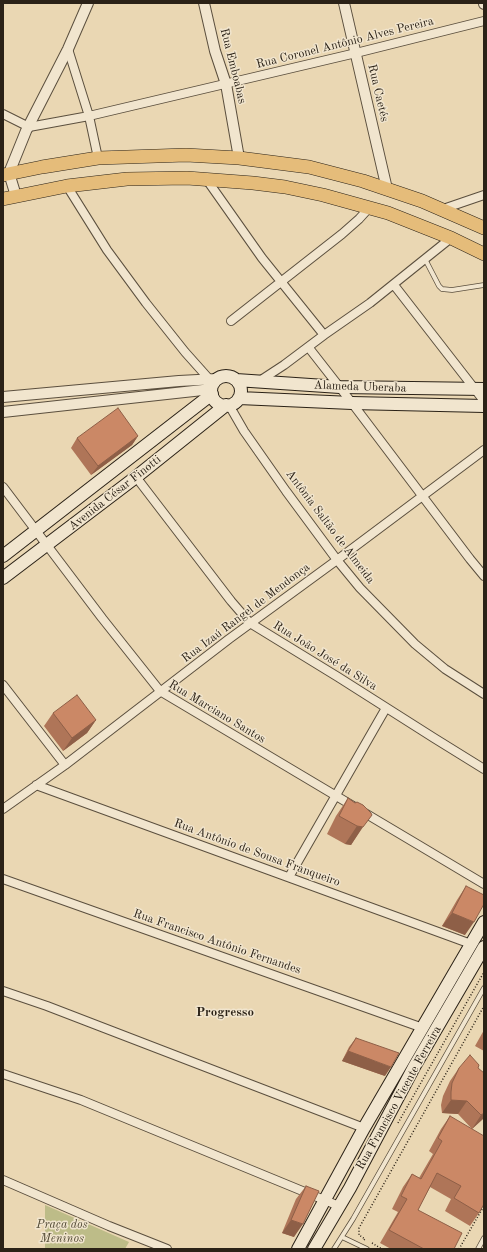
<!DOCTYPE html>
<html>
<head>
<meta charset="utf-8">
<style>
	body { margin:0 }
	#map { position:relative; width:487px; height:1252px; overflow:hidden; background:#ead7b3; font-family:"Old Standard TT",serif }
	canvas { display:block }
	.frame { position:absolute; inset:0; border:4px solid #2b2217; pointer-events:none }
</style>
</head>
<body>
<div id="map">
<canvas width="487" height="1252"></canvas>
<div class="frame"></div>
</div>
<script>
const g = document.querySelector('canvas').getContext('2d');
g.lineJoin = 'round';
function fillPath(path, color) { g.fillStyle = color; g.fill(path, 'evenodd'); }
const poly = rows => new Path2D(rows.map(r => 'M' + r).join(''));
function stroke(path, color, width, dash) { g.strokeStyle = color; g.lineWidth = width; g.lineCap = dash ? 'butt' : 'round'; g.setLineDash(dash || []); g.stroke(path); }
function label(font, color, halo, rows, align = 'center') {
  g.font = font + ' "Old Standard TT",serif'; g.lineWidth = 3; g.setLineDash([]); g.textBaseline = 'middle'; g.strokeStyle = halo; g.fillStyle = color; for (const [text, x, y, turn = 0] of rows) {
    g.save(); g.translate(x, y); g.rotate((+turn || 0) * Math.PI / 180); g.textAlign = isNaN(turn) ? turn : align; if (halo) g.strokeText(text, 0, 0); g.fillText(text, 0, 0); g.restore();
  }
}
fillPath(poly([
	[45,1205,129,1242,125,1249,45,1249]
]), '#bdbc88');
const service = poly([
	[425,259,439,286,442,289,452,290,484,285],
	[342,1237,367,1249],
	[334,1249,353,1219,484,988],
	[478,1249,484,1238]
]);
const minor = poly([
	[68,49,89,116,98,158],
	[3,114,29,127,89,116,356,53,484,21],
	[207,180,262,258,324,335],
	[67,186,107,250,146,303,185,352,210,380],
	[443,209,484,195],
	[394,285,484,401],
	[231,321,342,234,359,219,369,208],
	[309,348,352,403,470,559,484,576],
	[258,382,284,365,324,335,370,303,451,238],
	[229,405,244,431,286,491,337,560,360,588,415,644,445,669,484,694],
	[136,477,231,601,250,623,338,677,434,738,484,769],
	[3,487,102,618,160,691,484,884],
	[3,685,65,765],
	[36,785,471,944],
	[3,809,65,765,229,639,337,560,484,450],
	[289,877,386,708],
	[3,879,423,1028],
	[3,991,47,1006,364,1128],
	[3,1074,81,1100,339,1206],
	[3,1180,109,1226,167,1249]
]);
const tertiary = poly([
	[204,3,215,51,226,84,239,158],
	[344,3,387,189],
	[484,3,484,4],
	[16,196,9,173,26,131,68,49,88,3],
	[3,397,179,381,217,379],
	[3,412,212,389]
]);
const secondary = poly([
	'211 391a15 15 0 1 1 30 0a15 15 0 1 1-30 0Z',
	[236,380,340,387,484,389],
	[239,398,352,403,484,406],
	[3,556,212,394],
	[3,578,136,477,226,405],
	[298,1249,364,1128,484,922],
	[314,1249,350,1188,414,1067,484,947]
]);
const primary = poly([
	[3,175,42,167,98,158,186,155,239,158,309,167,363,181,422,201,484,228],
	[3,199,67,186,127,179,187,178,253,183,285,187,323,195,388,213,451,238,484,254]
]);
stroke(service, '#5b4f3e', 5.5);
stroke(minor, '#5b4f3e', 10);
stroke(tertiary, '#5b4f3e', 12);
stroke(secondary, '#2b2217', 14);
stroke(primary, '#2b2217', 14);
stroke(poly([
	[398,1123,484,972],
	[364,1240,365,1239,359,1235,359,1228,484,1006],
	[372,1243,382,1249],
	[459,1249,484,1206]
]), '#2b2217', 1.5, [1, 2]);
stroke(service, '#f1e5ce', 4);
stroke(minor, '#f1e5ce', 8);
stroke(tertiary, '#f1e5ce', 10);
stroke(secondary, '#f1e5ce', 12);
stroke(primary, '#e5bc7a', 13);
fillPath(poly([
	[138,436,132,445,91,475,71,448,77,438],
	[53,713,96,720,87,733,63,751,44,726],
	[348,798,371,813,351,845,345,844,327,834,336,816],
	[466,886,465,935,442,926,457,900],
	[484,1030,484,1051,475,1046],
	[356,1038,385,1076,342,1061,349,1047],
	[459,1068,484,1118,472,1129,458,1114,442,1113,441,1105,443,1096,450,1081],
	[450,1116,479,1213,470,1226,445,1211,451,1199,430,1187,418,1210,454,1249,391,1249,380,1243,398,1212,392,1209,403,1187,412,1174,419,1178,433,1154,429,1151,441,1129],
	[306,1186,294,1237,282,1233,296,1199]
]), '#af7558');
fillPath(poly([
	[138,436,132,445,91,475,98,466],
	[96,720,87,733,63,751,72,738],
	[357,826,363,827,351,845,345,844],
	[452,913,474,922,465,935,442,926],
	[348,1051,391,1067,385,1076,342,1061],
	[451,1100,467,1101,458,1114,442,1113],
	[484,1113,484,1118,472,1129,481,1115],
	[291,1220,303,1224,294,1237,282,1233]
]), '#8e5f47');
const building = poly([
	[118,408,138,436,98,466,77,438,118,408],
	[77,695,96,720,72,738,53,713,77,695],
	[348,798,355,803,357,802,363,805,371,813,372,815,363,827,357,826,339,816,348,798],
	[466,886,484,895,484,904,474,922,452,913,466,886],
	[356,1038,399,1053,391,1067,348,1051,356,1038],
	[470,1055,479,1065,478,1068,484,1073,484,1113,481,1115,467,1101,451,1100,451,1092,452,1083,459,1068,470,1055],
	[450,1116,484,1136,484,1204,479,1213,454,1198,461,1186,437,1173,418,1210,462,1233,454,1249,424,1249,389,1230,407,1199,401,1196,412,1174,421,1179,442,1141,438,1138,450,1116],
	[306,1186,319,1191,303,1224,291,1220,306,1186]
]);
fillPath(building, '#cb8866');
stroke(building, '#8e5f47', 1);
label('12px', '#2b2217', '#f1e5ce', [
	["Rua Coronel Antônio Alves Pereira",345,43,-14],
	["Rua Emboabas",233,66,76],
	["Rua Caetés",378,93,77],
	["Alameda Uberaba",360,387,2],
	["Avenida César Finotti",115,493,-38],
	["Antônia Saltão de Almeida",330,527,53],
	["Rua Izaú Rangel de Mendonça",246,613,-37],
	["Rua João José da Silva",325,656,32],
	["Rua Marciano Santos",217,712,31],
	["Rua Antônio de Sousa Franqueiro",257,853,20],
	["Rua Francisco Antônio Fernandes",217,942,19],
	["Rua Francisco Vicente Ferreira",399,1098,-61]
]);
label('italic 12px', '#504833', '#f1e5ce', [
	["Praça dos",62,1225],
	["Meninos",62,1239]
]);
label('bold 13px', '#2b2217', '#f1e5ce', [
	["Progresso",225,1013]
]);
</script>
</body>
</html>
